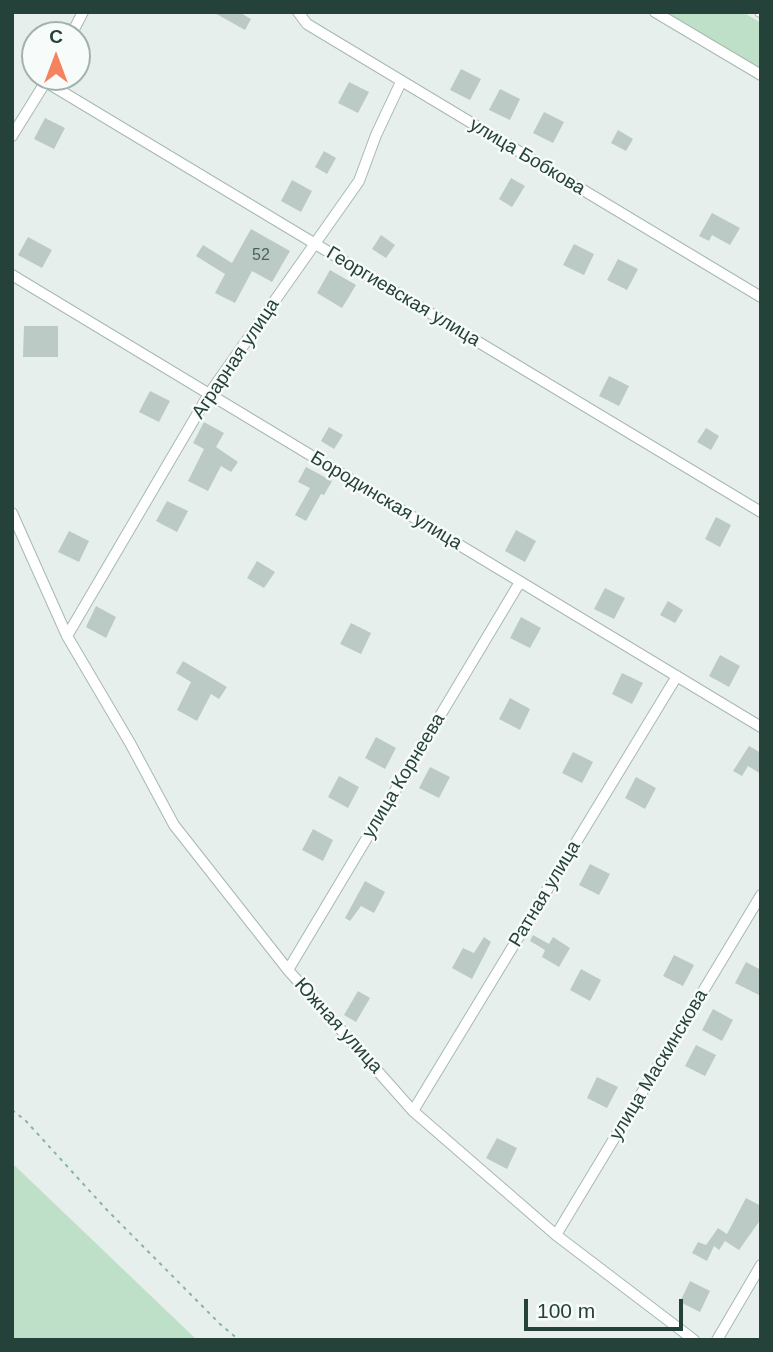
<!DOCTYPE html>
<html>
<head>
<meta charset="utf-8">
<style>
	body { margin:0 }
	#map { position:relative; width:773px; height:1352px; overflow:hidden; background:#e6efeb; font-family:Helvetica,sans-serif }
	canvas { display:block }
	.frame { position:absolute; inset:0; border:14px solid #24423a; pointer-events:none }
	.north { position:absolute; left:21px; top:21px; width:70px; height:70px; box-sizing:border-box; background:#f7fbf9; border:2px solid #a3b1ad; border-radius:50%; rotate:0deg; font-size:19px; font-weight:700; line-height:28px; text-align:center; color:#24423a }
	.north::after { content:''; display:block; margin:auto; width:24px; height:32px; background:#f4845f; clip-path:polygon(50% 0,100% 100%,50% 72%,0 100%) }
	.scale { position:absolute; left:524px; top:1299px; width:159px; height:32px; box-sizing:border-box; border:4px solid #24423a; border-top:0; padding-left:9px; font-size:21px; line-height:24px; white-space:nowrap; color:#24423a; -webkit-text-stroke:5px #f7fbf9; paint-order:stroke }
</style>
</head>
<body>
<div id="map">
<canvas width="773" height="1352"></canvas>
<div class="frame"></div>
<div class="north">С</div>
<div class="scale">100 m</div>
</div>
<script>
const g = document.querySelector('canvas').getContext('2d');
g.lineJoin = 'round';
function fillPath(path, color) { g.fillStyle = color; g.fill(path, 'evenodd'); }
const poly = rows => new Path2D(rows.map(r => 'M' + r).join(''));
function stroke(path, color, width, dash) { g.strokeStyle = color; g.lineWidth = width; g.lineCap = dash ? 'butt' : 'round'; g.setLineDash(dash || []); g.stroke(path); }
function label(font, color, halo, rows, align = 'center') {
  g.font = font + ' Helvetica,sans-serif'; g.lineWidth = 5; g.setLineDash([]); g.textBaseline = 'middle'; g.strokeStyle = halo; g.fillStyle = color; for (const [text, x, y, turn = 0] of rows) {
    g.save(); g.translate(x, y); g.rotate((+turn || 0) * Math.PI / 180); g.textAlign = isNaN(turn) ? turn : align; if (halo) g.strokeText(text, 0, 0); g.fillText(text, 0, 0); g.restore();
  }
}
fillPath(poly([
	[657,12,743,12,761,23,761,78],
	[12,1163,197,1340,12,1340]
]), '#bfe0c8');
fillPath(poly([
	[213,12,239,12,251,19,245,30],
	[461,69,481,79,470,100,450,90],
	[349,82,369,92,358,113,338,103],
	[500,89,520,99,510,120,489,110],
	[544,112,564,122,553,143,533,133],
	[45,118,65,128,54,149,34,139],
	[618,130,633,139,626,151,611,143],
	[324,151,336,158,327,174,315,167],
	[511,178,525,186,512,207,499,199],
	[292,180,312,191,301,212,281,201],
	[712,213,740,228,730,245,712,235,709,241,699,236],
	[251,229,290,251,272,282,252,271,235,303,215,293,225,274,196,256,203,245,232,263],
	[381,235,395,245,386,258,372,249],
	[28,237,52,250,42,268,18,255],
	[574,244,594,254,584,275,563,265],
	[618,259,638,269,627,290,607,280],
	[330,270,356,285,342,308,317,293],
	[24,326,58,326,58,357,23,357],
	[609,376,629,386,619,406,599,396],
	[150,391,170,401,159,422,139,412],
	[204,422,224,433,216,447,238,462,231,472,221,466,208,491,188,481,204,449,193,443],
	[329,427,343,435,334,449,321,441],
	[706,428,719,436,711,450,697,442],
	[306,467,332,481,324,495,321,494,306,521,295,515,310,488,298,482],
	[167,501,188,511,177,532,156,521],
	[716,517,731,525,720,547,705,539],
	[516,530,536,541,525,562,505,551],
	[69,531,89,541,79,562,58,552],
	[257,561,275,572,264,588,247,578],
	[605,588,625,598,614,619,594,609],
	[668,601,683,610,675,623,660,615],
	[96,606,116,617,106,638,86,627],
	[521,617,541,628,530,648,510,638],
	[351,623,371,633,361,654,340,644],
	[720,655,740,666,729,687,709,676],
	[183,661,227,687,219,699,211,694,197,721,177,710,191,682,176,673],
	[622,673,643,683,632,704,612,694],
	[510,698,530,709,520,730,499,719],
	[376,737,396,748,385,769,365,758],
	[749,746,761,753,761,774,748,766,742,776,733,771],
	[573,752,593,762,582,783,562,773],
	[430,767,450,777,439,798,419,788],
	[339,776,359,787,348,808,328,797],
	[636,777,656,788,645,809,625,798],
	[313,829,333,840,323,861,302,850],
	[590,864,610,874,599,895,579,885],
	[365,881,385,892,374,913,361,906,350,921,345,918],
	[533,935,549,944,553,937,570,948,559,967,542,957,545,950,530,941],
	[484,937,491,942,472,979,452,968,463,948,474,953],
	[674,955,694,965,683,986,663,976],
	[746,962,761,970,761,996,735,983],
	[581,969,601,980,590,1001,570,990],
	[358,991,370,998,356,1022,344,1015],
	[713,1009,733,1020,722,1041,702,1030],
	[696,1045,716,1055,705,1076,685,1066],
	[597,1077,618,1087,607,1108,587,1098],
	[497,1138,517,1148,507,1169,486,1158],
	[746,1198,761,1206,761,1219,739,1250,725,1241,719,1250,714,1246,707,1261,692,1253,698,1242,706,1245,718,1228,727,1234],
	[690,1281,710,1291,700,1312,680,1302]
]), '#bbcac4');
const minor = poly([
	[298,12,307,24,761,297],
	[655,12,761,75],
	[760,12,761,12],
	[71,35,83,12],
	[46,82,761,512],
	[12,136,48,78],
	[12,275,761,727],
	[12,513,67,636,130,743,174,825,288,970,413,1111,556,1235,694,1340],
	[67,636,209,394,359,181,376,135,401,82],
	[288,970,520,582],
	[413,1111,677,676],
	[556,1235,761,895],
	[717,1340,761,1265]
]);
stroke(minor, '#a8b8b2', 12);
stroke(poly([
	[12,1110,25,1120,107,1210,220,1324,239,1340]
]), '#86b3a5', 2, [3.5, 5]);
stroke(minor, '#fff', 10);
label('16px', '#4a645c', null, [
	["52",261,256]
]);
label('19px', '#24423a', '#f7fbf9', [
	["улица Бобкова",527,157,31],
	["Георгиевская улица",403,297,31],
	["Аграрная улица",236,359,-56],
	["Бородинская улица",386,501,31],
	["улица Корнеева",404,776,-59],
	["Ратная улица",545,894,-59],
	["Южная улица",338,1026,48],
	["улица Маскинскова",659,1065,-59]
]);
</script>
</body>
</html>
